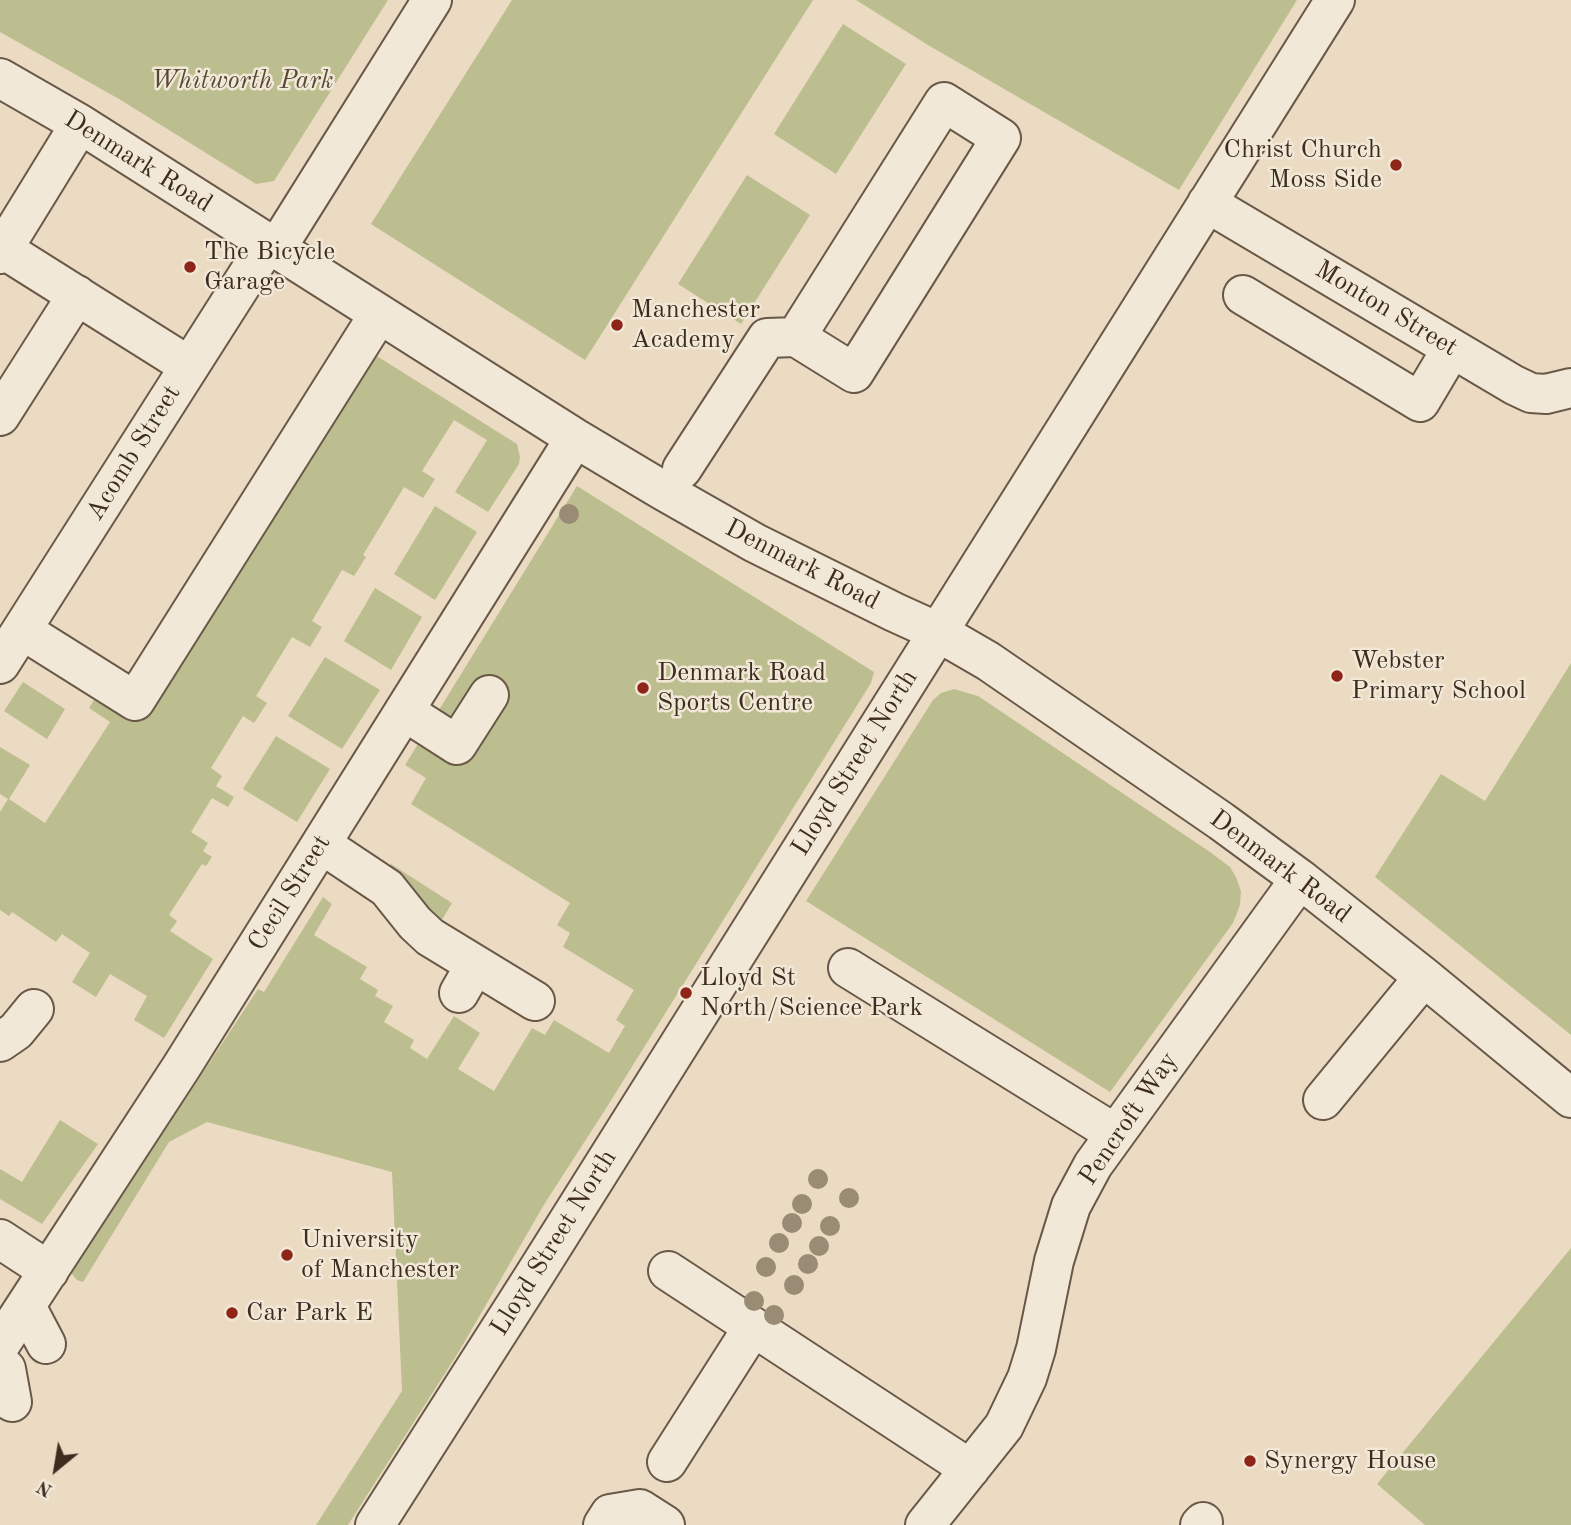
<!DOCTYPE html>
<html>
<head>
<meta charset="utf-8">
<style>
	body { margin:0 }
	#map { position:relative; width:1571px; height:1525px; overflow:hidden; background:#eadbc2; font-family:"Old Standard TT",serif }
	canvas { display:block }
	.north { position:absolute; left:21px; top:1434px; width:70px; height:70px; -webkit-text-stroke:5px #f1e8d7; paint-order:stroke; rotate:210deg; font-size:19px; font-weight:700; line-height:28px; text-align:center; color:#3e2c1f }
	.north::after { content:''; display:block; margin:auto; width:24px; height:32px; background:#3e2c1f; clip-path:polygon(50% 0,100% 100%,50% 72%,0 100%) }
</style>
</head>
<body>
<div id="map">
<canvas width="1571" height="1525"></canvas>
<div class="north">N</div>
</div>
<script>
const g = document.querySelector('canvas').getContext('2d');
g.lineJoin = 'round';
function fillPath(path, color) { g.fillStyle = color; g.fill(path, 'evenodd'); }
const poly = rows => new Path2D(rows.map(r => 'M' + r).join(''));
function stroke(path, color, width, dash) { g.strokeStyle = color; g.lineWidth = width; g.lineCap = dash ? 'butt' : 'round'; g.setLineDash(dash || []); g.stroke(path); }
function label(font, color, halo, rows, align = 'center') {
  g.font = font + ' "Old Standard TT",serif'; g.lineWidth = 5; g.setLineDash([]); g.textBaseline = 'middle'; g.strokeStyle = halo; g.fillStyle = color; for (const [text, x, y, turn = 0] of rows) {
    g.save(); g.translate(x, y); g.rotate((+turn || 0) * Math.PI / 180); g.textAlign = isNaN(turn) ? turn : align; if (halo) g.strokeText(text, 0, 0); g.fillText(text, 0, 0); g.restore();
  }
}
fillPath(poly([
	[0,0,388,0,274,181,256,184,119,99,0,32],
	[512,0,813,0,585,360,371,224],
	[856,0,1297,0,1179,190,928,45],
	[843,24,906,64,836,174,774,134],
	[747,175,810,215,741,324,678,284],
	[364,348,517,444,520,457,519,464,488,512,455,492,487,440,454,420,422,471,435,479,423,498,404,487,363,555,366,557,354,576,342,570,312,621,322,627,310,647,292,637,256,696,267,703,254,723,243,716,211,768,222,776,216,786,234,797,228,807,212,798,191,832,208,843,203,851,212,857,206,866,202,864,169,915,177,921,170,931,213,959,164,1038,134,1020,147,996,110,974,96,997,72,982,90,953,62,934,56,942,12,912,9,916,0,910,0,812,8,799,0,794,0,747,30,765,9,799,45,823,110,722,89,708,94,700,131,722],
	[577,486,874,672,871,683,605,1110,545,1203,458,1353,348,1525,316,1525,402,1391,392,1172,207,1122,169,1142,83,1282,77,1280,71,1273,258,989,264,992,323,897,332,904,314,935,367,967,360,979,378,990,375,996,393,1006,384,1022,414,1040,410,1048,427,1059,454,1016,480,1033,458,1069,494,1091,532,1028,545,1035,554,1020,609,1053,625,1026,616,1020,634,990,563,947,570,933,557,925,570,903,411,804,426,778,405,765],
	[435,506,477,532,435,600,394,574],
	[375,588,422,617,391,670,344,641],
	[325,657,380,690,342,749,288,716],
	[1571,663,1571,1035,1375,877,1441,774,1485,801],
	[23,682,65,709,47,739,4,711],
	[954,689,978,696,1210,852,1230,867,1236,877,1241,891,1240,905,1233,923,1110,1092,806,901,933,700,941,693],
	[276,736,330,769,297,822,243,789],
	[391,864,452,903,440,923,387,872],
	[60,1120,98,1144,42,1224,0,1199,0,1169,22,1182],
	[1571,1248,1571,1525,1425,1525,1377,1484]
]), '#bdbe8f');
const minor = poly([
	[0,78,80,124,575,438,662,490,755,543,894,612,938,632,988,661,1221,821,1300,879,1424,977,1571,1098],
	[1207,203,1514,385,1531,393,1546,394,1571,388],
	[3,249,189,366],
	[276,249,432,0],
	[0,254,80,124],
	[1243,295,1420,402,1442,365],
	[0,416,77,295],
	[682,469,767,338,796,337,854,373,1001,138,944,102,796,337],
	[22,630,135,701,379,314],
	[0,664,268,243],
	[404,711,457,745,489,695],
	[321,844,387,888,415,923,430,937,535,1001],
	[848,968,1114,1133],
	[459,993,475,965],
	[0,1042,16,1031,34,1009],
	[1323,1100,1424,977],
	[0,1239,49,1271],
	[668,1271,970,1469],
	[26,1306,46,1344],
	[0,1345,182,1066,575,438],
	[0,1363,6,1369,12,1402],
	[667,1462,753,1327],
	[375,1525,532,1279,1335,0],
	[603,1525,610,1514,640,1509,665,1525],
	[925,1525,1004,1426,1027,1378,1036,1349,1054,1261,1071,1206,1093,1165,1300,879],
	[1200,1525,1203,1522]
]);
stroke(minor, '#695848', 42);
stroke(minor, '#f1e8d7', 38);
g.fillStyle = '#998b74';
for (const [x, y] of [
	[569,514],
	[818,1179],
	[849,1198],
	[802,1204],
	[792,1223],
	[830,1226],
	[779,1243],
	[819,1246],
	[808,1264],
	[766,1267],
	[794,1285],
	[754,1301],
	[774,1315]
]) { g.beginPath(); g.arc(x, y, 10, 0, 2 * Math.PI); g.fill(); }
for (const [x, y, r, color] of [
	[1396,165,7,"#8f2418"],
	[190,267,7,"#8f2418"],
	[617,325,7,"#8f2418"],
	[1337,676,7,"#8f2418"],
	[643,688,7,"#8f2418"],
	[686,993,7,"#8f2418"],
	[287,1255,7,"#8f2418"],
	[232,1313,7,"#8f2418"],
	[1250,1461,7,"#8f2418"]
]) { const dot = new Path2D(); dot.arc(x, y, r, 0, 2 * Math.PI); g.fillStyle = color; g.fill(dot); stroke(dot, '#f1e8d7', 2.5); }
label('italic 26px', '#574935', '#f1e8d7', [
	["Whitworth Park",242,81]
]);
label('26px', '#3e2c1f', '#f1e8d7', [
	["Christ Church",1382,150,"right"],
	["Moss Side",1382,180,"right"],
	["The Bicycle",204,252],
	["Garage",204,282],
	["Manchester",631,310],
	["Academy",631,340],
	["Webster",1351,661],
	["Primary School",1351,691],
	["Denmark Road",657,673],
	["Sports Centre",657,703],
	["Lloyd St",700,978],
	["North/Science Park",700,1008],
	["University",301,1240],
	["of Manchester",301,1270],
	["Car Park E",246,1313],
	["Synergy House",1264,1461]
], 'left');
label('26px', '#3e2c1f', '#f1e8d7', [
	["Denmark Road",138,162,32],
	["Monton Street",1386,309,31],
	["Acomb Street",134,453,-58],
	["Denmark Road",802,565,27],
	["Lloyd Street North",855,763,-58],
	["Denmark Road",1280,867,37],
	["Cecil Street",290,893,-58],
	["Pencroft Way",1129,1119,-56],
	["Lloyd Street North",554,1243,-58]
]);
</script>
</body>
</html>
